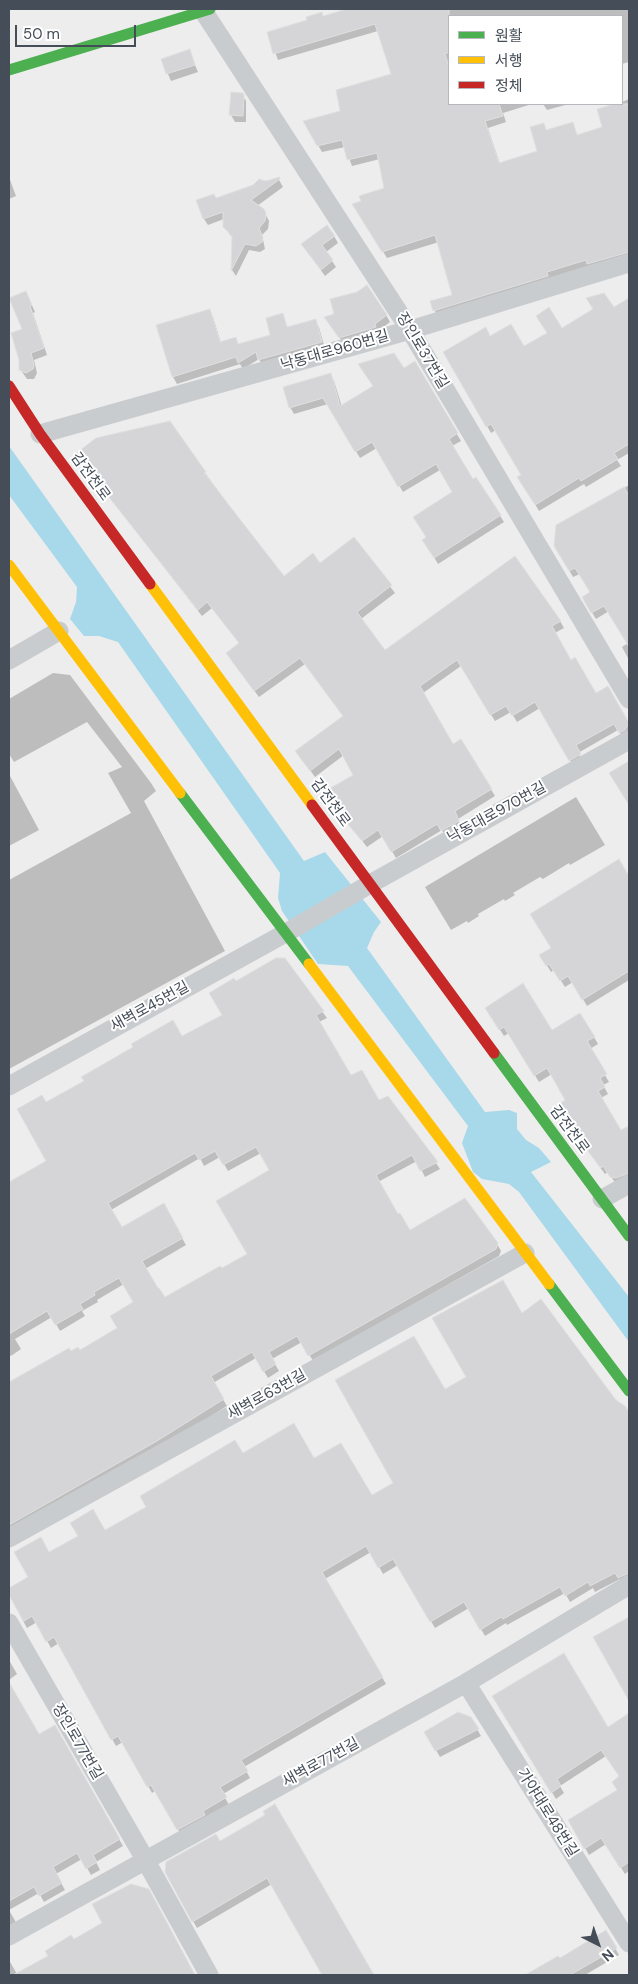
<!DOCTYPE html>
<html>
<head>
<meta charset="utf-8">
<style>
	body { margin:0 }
	#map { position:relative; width:638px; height:1984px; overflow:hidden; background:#eeeded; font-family:"DM Sans","Noto Sans KR",sans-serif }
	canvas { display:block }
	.frame { position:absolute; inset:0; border:10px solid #454e58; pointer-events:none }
	.legend { position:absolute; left:448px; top:15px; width:175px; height:90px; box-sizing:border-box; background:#fff; border:1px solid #b5b8bc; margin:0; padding:6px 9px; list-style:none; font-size:15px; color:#454e58 }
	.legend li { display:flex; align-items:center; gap:10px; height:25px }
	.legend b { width:25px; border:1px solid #b5b8bc }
	.north { position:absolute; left:573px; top:1919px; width:50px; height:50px; -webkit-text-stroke:4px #fff; paint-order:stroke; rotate:139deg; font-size:14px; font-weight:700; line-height:20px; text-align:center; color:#454e58 }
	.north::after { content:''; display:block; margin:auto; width:18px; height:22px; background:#454e58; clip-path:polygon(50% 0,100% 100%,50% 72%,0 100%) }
	.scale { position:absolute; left:15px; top:25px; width:121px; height:22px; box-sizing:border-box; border:2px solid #454e58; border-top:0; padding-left:6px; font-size:15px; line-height:18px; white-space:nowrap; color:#454e58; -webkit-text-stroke:4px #fff; paint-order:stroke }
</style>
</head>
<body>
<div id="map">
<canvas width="638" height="1984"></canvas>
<div class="frame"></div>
<ul class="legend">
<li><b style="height:6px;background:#4caf50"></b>원활</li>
<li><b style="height:6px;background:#ffc107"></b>서행</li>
<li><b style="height:6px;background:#c62828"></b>정체</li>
</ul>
<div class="north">N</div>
<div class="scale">50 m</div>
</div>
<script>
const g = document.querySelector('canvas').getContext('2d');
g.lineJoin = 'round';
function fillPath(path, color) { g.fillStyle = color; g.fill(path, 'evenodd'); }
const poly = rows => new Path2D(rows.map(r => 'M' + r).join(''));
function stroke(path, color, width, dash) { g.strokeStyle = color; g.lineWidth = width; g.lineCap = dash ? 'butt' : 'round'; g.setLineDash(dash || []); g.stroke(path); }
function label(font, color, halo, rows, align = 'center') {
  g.font = font + ' "DM Sans","Noto Sans KR",sans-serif'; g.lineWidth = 4; g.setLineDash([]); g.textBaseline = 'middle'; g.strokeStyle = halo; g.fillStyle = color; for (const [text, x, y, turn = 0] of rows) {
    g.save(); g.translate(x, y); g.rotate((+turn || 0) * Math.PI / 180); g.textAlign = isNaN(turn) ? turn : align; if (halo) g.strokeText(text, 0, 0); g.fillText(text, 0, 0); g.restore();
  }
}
fillPath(poly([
	[9,446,304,861,325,852,381,922,374,932,367,948,485,1112,509,1110,517,1113,517,1129,526,1140,539,1148,551,1162,531,1172,629,1297,629,1342,519,1192,509,1184,482,1179,473,1172,462,1143,468,1126,348,966,318,964,282,911,278,898,280,873,118,642,99,636,84,636,70,619,76,602,77,587,9,495]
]), '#a7d9ea');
fillPath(poly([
	[351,9,629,9,629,62,622,64,622,16,449,16,449,104,532,104,503,113,506,122,488,128,500,164,539,152,543,125,547,131,572,123,578,136,604,127,598,110,616,104,622,104,622,102,629,99,629,259,438,318,431,302,454,296,439,242,387,258,354,205,363,202,386,189,380,159,352,166,345,147,322,152,305,122,342,112,393,75,378,31,278,60,268,33],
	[189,51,198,72,171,81,162,60],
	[242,94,246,101,246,122,235,122,231,115],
	[543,104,569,104,547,110],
	[9,177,16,196,9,199],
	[278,178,283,187,257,206,263,210,269,221,268,229,262,235,265,249,260,252,249,250,236,276,232,270,233,238,224,227,224,219,208,225,204,219,216,199],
	[334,236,338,243,326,252,336,267,325,276,307,251],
	[26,292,35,312,33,313,47,355,34,360,37,373,34,379,27,379,20,369],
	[629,299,629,453,617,460,621,466,586,487,584,484,539,511,519,477,522,475,496,430,491,433,445,353,490,337,524,348,613,308],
	[209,310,213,317,221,343,235,338,239,345,272,336,282,315,288,328,315,321,319,327,325,349,263,366,259,359,243,369,240,364,177,384,173,377,158,326],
	[386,315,390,322,378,331,344,344,330,324],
	[415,363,461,441,452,446,472,481,476,478,504,522,438,564,424,540,427,538,454,492,440,470,403,492,377,448,360,458,328,404,294,414,290,407,331,375,334,381,342,407],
	[81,461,205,473,283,578,320,565,354,539,395,593,361,619,384,651,560,621,564,628,555,633,570,662,596,695,608,688,629,725,629,736,624,739,618,730,578,753,583,761,574,767,540,708,517,722,511,712,495,721,461,666,423,693,452,746,461,740,495,796,458,819,462,829,446,838,442,830,396,858,383,836,367,847,338,810,355,775,344,755,315,777,301,758,344,717,305,664,259,697,231,660,240,644,212,608,202,616],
	[629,485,629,660,622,647,628,643,609,611,596,619,583,598,592,593,580,574,573,577,555,546,604,501],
	[53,673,70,675,151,783,156,791,144,801,225,951,9,1069,9,880,131,813,108,773,122,767,87,722,14,762,9,754,9,699],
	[9,774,39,830,9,846],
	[576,797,605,845,570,865,569,863,543,879,540,877,513,893,515,895,505,901,504,899,478,914,479,916,468,923,467,921,451,930,425,887],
	[619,861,629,878,629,980,587,1006,573,982,565,987,554,970,551,972,541,956,552,949],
	[284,960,327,1018,319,1022,351,1077,378,1102,436,1163,440,1169,425,1177,417,1161,378,1182,398,1216,409,1231,497,1244,501,1251,499,1256,313,1361,302,1342,272,1359,279,1371,268,1378,256,1358,213,1383,227,1406,161,1448,9,1534,9,1384,69,1350,71,1353,80,1352,118,1329,135,1303,124,1284,97,1300,98,1302,82,1311,85,1316,60,1331,52,1317,15,1339,21,1349,11,1356,9,1354,9,1183,47,1161,46,1104,182,1038,223,1015,235,982],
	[261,1153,271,1170,248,1254,165,1299,145,1269,186,1245,163,1205,122,1228,111,1210,200,1158,204,1166,220,1157,228,1171],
	[486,1008,552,1032,594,1037,598,1044,590,1049,609,1082,603,1085,608,1094,601,1098,621,1132,629,1127,629,1181,616,1184,608,1172,605,1174,560,1114,567,1101,552,1074,539,1082,509,1033,504,1036],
	[521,1315,616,1401,624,1407,629,1414,629,1581,623,1584,620,1579,595,1592,593,1588,570,1602,565,1593,507,1625,506,1623,485,1636,469,1608,435,1628,398,1565,383,1574,371,1552,325,1579,386,1684,244,1767,250,1778,223,1794,229,1805,182,1836,155,1791,152,1793,123,1742,116,1746,59,1643,51,1648,37,1622,27,1628,9,1595,9,1590,30,1578,49,1554,105,1532,242,1455,314,1460,371,1497,395,1483,444,1391,468,1378],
	[629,1618,629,1698,595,1638],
	[9,1660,17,1674,9,1680],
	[9,1684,38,1736,54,1727,123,1846,96,1862,100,1870,91,1875,82,1859,56,1874,65,1890,44,1902,39,1893,9,1910,17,1924,9,1929],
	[494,1697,608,1729,629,1714,629,1871,625,1874,606,1844,589,1855,570,1821,618,1790,620,1777,606,1756,560,1786,564,1793,556,1799],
	[477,1729,481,1736,440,1757,426,1733],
	[275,1806,372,1975,324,1975,272,1884,197,1928,193,1921,220,1843,267,1815],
	[606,1932,619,1955,585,1975,528,1975,558,1957,559,1960],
	[73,1940,181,1953,194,1975,9,1975,9,1960,17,1974,50,1956]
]), '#0003');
const building = poly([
	[347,9,449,9,449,52,445,54,449,67,449,104,499,104,503,116,485,121,499,163,537,151,530,127,544,123,546,130,573,122,577,135,602,127,597,109,614,104,629,104,629,252,587,264,586,260,547,272,548,276,433,311,430,301,452,295,435,235,382,252,352,204,361,201,359,196,384,188,377,153,347,160,342,140,317,146,303,121,340,111,336,90,391,74,375,24,273,54,267,32,307,20,306,17,322,12,323,16,347,9],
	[190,49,195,65,166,74,161,59,190,49],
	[231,92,243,93,244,95,243,116,229,115,231,92],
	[279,177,280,179,251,200,264,209,266,213,265,221,259,228,263,238,262,242,256,246,245,244,231,271,232,235,223,227,223,212,203,219,196,200,214,194,216,198,253,185,259,179,266,181,279,177],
	[327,225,335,236,322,245,333,260,321,270,301,244,327,225],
	[367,285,387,315,375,324,376,327,339,338,324,317,334,314,330,299,357,292,367,285],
	[26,291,32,305,30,306,44,348,31,353,34,365,33,369,26,373,19,370,19,360,11,333,22,329,9,298,26,291],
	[604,293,614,307,629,298,629,444,614,453,618,459,581,481,579,478,535,505,517,477,521,475,491,424,486,427,443,352,486,327,490,336,511,324,524,346,547,333,536,316,549,307,562,328,593,309,586,298,604,293],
	[210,309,220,342,236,337,238,344,270,335,266,318,283,313,287,327,316,319,322,342,258,360,256,352,238,363,236,357,172,377,156,325,210,309],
	[394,353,404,368,415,361,458,433,449,439,473,479,476,477,501,515,434,558,422,540,426,537,413,517,452,492,436,464,398,487,372,442,355,452,323,398,289,408,283,387,331,373,340,406,373,386,358,364,394,353],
	[170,421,206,472,204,473,284,576,313,553,320,563,354,537,392,585,357,612,385,650,515,556,561,621,552,626,571,660,575,657,596,693,608,686,629,723,625,730,619,733,614,724,576,745,581,754,569,761,535,702,512,716,506,706,490,715,457,660,420,686,453,744,461,739,492,789,455,811,459,821,441,831,437,824,391,852,378,830,362,841,336,810,337,809,327,790,353,775,339,749,310,771,295,751,343,716,300,658,254,691,226,653,239,643,207,602,198,610,75,454,96,438,170,421],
	[624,487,629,496,629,647,604,606,591,613,582,597,590,592,575,568,569,571,554,546,556,525,624,487],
	[629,761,629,805,609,773,629,761],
	[619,859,629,876,629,971,582,1000,568,976,560,981,549,964,546,966,539,955,551,948,530,914,619,859],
	[276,958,285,958,324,1011,316,1015,351,1075,362,1070,379,1100,388,1096,438,1162,420,1171,412,1155,376,1175,398,1214,400,1213,410,1230,465,1198,498,1243,496,1249,308,1356,297,1336,269,1352,276,1364,263,1372,252,1352,211,1376,224,1399,157,1441,9,1525,9,1382,69,1348,71,1351,78,1347,80,1350,117,1328,110,1316,133,1302,119,1278,94,1292,95,1295,80,1304,83,1309,55,1325,47,1311,9,1334,9,1182,46,1161,17,1109,42,1095,46,1102,84,1081,81,1077,133,1047,131,1044,173,1020,182,1036,222,1015,209,993,234,978,236,981,276,958],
	[256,1147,269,1170,216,1201,247,1254,222,1268,220,1266,165,1297,159,1288,158,1288,142,1261,183,1238,164,1203,122,1227,108,1203,195,1153,199,1160,215,1151,223,1165,256,1147],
	[523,983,552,1030,580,1013,595,1037,587,1041,607,1074,600,1078,605,1087,598,1091,621,1130,629,1126,629,1173,616,1178,610,1177,603,1166,601,1168,555,1107,565,1100,547,1068,534,1076,504,1027,499,1030,485,1008,523,983],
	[503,1280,522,1313,541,1299,616,1400,625,1406,629,1412,629,1573,618,1578,615,1573,590,1586,588,1582,565,1596,560,1587,503,1619,501,1617,480,1630,464,1602,430,1622,393,1559,378,1568,366,1546,322,1572,383,1677,241,1760,248,1771,220,1787,227,1797,203,1811,205,1815,177,1830,151,1785,147,1787,118,1736,111,1740,54,1637,46,1642,32,1616,24,1621,9,1595,9,1588,28,1577,14,1552,41,1537,49,1552,78,1536,70,1523,93,1509,105,1530,146,1507,140,1496,235,1440,243,1453,294,1423,314,1458,341,1443,372,1495,393,1483,335,1380,414,1336,445,1389,466,1377,432,1318,503,1280],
	[629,1617,629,1701,593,1637,629,1617],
	[564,1653,608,1727,629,1713,629,1862,620,1868,601,1838,584,1849,568,1820,617,1790,612,1782,619,1776,601,1750,557,1779,561,1786,551,1793,492,1696,564,1653],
	[9,1682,39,1734,55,1725,120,1839,93,1855,97,1862,86,1869,77,1853,53,1867,62,1883,39,1896,34,1887,9,1901,9,1682],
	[458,1712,471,1717,479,1729,435,1751,424,1732,458,1712],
	[275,1804,306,1857,374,1975,322,1975,267,1878,192,1922,165,1872,166,1862,216,1834,220,1841,265,1815,263,1811,275,1804],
	[131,1884,149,1889,195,1975,13,1975,48,1956,45,1951,71,1935,74,1939,102,1923,92,1904,131,1884],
	[606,1930,617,1948,570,1975,525,1975,558,1956,560,1958,606,1930]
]);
fillPath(building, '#d5d5d7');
stroke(building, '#dfdfe0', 1);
stroke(poly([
	[202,9,410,330,629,699],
	[40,434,410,330,629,263],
	[9,660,59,631],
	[9,1086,291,930,370,884,629,740],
	[602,1199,629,1184],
	[9,1538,525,1253],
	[9,1623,146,1861,209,1975],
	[466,1683,629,1943],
	[9,1936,466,1683,629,1585]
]), '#c9ccce', 19);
stroke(poly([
	[9,70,210,9],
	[180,793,309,964],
	[494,1053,629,1236],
	[549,1284,629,1391]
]), '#4caf50', 11);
stroke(poly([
	[9,565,180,793],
	[150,584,312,805],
	[309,964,549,1284]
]), '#ffc107', 11);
stroke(poly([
	[9,386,40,434,150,584],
	[312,805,494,1053]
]), '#c62828', 11);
label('15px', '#454e58', '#fff', [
	["낙동대로960번길",335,351,-16],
	["장인로37번길",422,351,59],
	["감전천로",90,477,54],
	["감전천로",330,803,54],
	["낙동대로970번길",497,813,-29],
	["새벽로45번길",150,1007,-29],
	["감전천로",569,1130,54],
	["새벽로63번길",267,1395,-29],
	["장인로77번길",77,1742,60],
	["새벽로77번길",321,1763,-29],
	["가야대로48번길",547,1813,58]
]);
</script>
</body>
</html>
